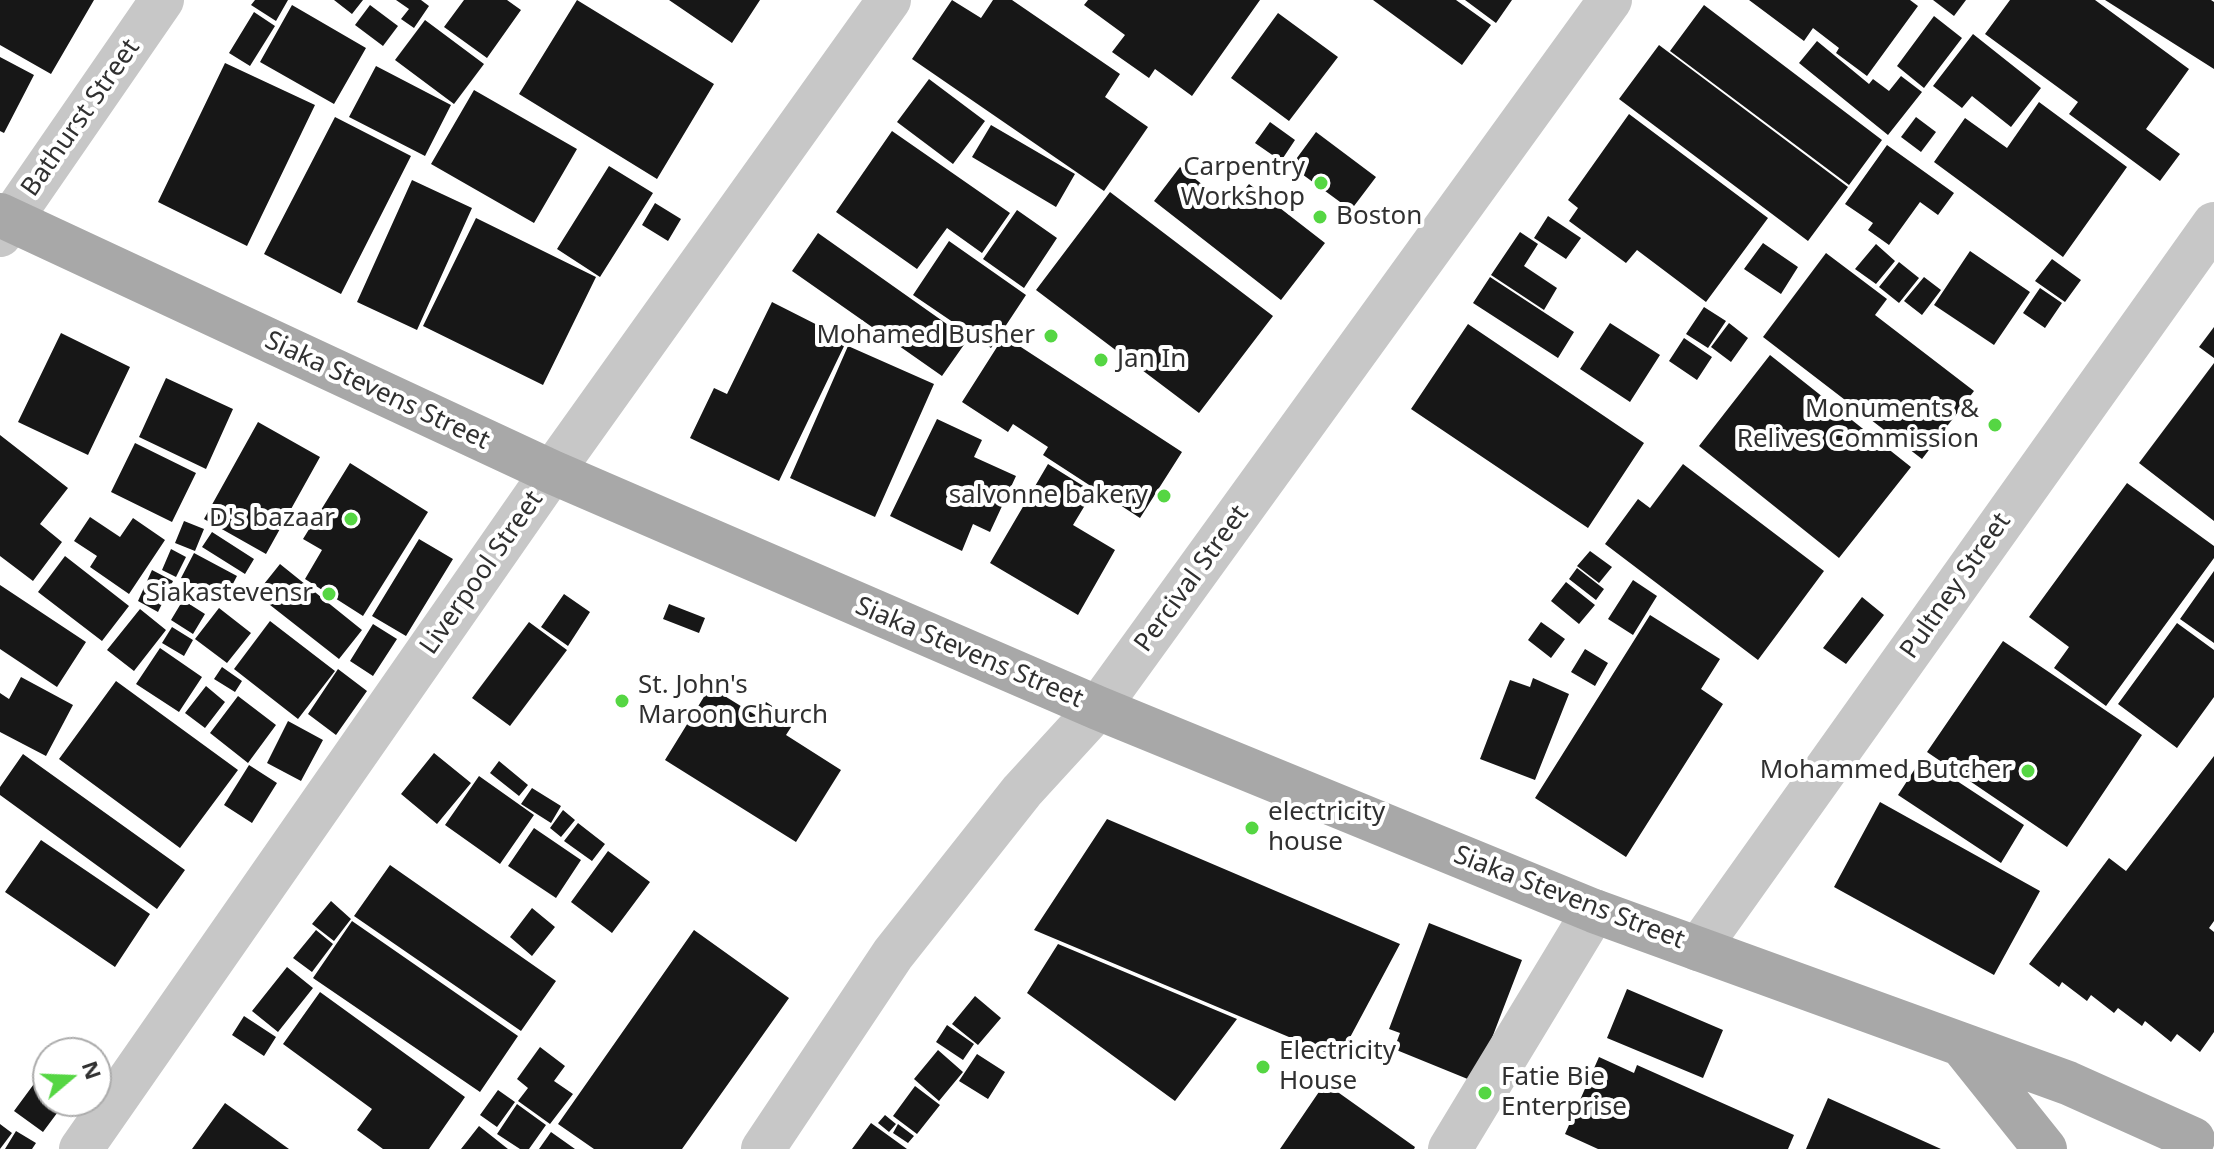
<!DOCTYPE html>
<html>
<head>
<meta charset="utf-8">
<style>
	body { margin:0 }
	#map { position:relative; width:2214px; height:1149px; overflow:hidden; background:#fff; font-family:"Noto Sans",sans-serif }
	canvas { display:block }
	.north { position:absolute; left:32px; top:1037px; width:80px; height:80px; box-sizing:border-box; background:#fff; border:2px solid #acacac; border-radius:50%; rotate:71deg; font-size:22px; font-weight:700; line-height:32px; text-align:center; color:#303030 }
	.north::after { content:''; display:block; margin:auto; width:28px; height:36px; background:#55d643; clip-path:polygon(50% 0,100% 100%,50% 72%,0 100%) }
</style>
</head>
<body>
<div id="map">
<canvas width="2214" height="1149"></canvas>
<div class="north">N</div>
</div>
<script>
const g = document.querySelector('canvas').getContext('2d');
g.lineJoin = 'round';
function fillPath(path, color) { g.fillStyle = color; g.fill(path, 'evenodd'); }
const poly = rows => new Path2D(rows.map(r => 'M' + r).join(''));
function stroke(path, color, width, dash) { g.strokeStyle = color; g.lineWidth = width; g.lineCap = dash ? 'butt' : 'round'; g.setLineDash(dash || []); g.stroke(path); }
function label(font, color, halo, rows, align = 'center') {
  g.font = font + ' "Noto Sans",sans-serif'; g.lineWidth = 8; g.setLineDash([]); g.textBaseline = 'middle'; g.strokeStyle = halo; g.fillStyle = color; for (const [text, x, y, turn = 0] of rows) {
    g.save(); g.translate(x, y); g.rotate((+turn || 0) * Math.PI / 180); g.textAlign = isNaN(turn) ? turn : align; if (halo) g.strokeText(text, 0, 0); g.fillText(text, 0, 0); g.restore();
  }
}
fillPath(poly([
	[0,0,94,0,51,74,0,45],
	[255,0,288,0,276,21,251,5],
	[334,0,363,0,352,14],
	[396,0,421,0,429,6,414,28,401,19,409,9],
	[464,0,507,0,521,10,487,58,444,27],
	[577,0,714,84,657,179,519,94],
	[669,0,760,0,732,43],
	[952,0,981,18,993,0,1012,0,1120,74,1105,97,1148,127,1104,191,912,59],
	[1088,0,1260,0,1192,96,1155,69,1149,78,1112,52,1125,35,1084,5],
	[1373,0,1456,0,1491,25,1462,65],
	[1465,0,1512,0,1496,23],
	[1749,0,1910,0,1918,6,1867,76,1836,53,1839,48,1813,28,1804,41],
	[1933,0,1966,0,1954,16],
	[2010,0,2095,0,2189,69,2146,129,2180,154,2160,181,2069,114,2078,102,1985,34],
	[2105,0,2211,0,2214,2,2214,69],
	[292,5,366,48,334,104,260,62],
	[370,5,398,26,383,46,355,25],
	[1704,5,1882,140,1849,185,1670,51],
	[254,12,275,26,250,66,229,53],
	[1278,13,1338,57,1289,121,1231,78],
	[1934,16,1962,38,1924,88,1897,66],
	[425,20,484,64,454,104,395,60],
	[1973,34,2041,88,2011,127,1972,96,1962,108,1933,86],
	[1817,41,1869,84,1873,79,1889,91,1901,76,1922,92,1888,135,1799,63],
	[1659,45,1848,187,1808,241,1619,99],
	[0,57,34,75,4,133,0,131],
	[225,63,315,105,247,246,158,202],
	[376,66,451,105,425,156,349,117],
	[929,79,985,121,953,164,897,122],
	[474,90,577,149,534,223,431,164],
	[2039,102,2127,167,2063,257,1934,162,1965,118,2007,148],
	[1629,114,1768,218,1706,302,1637,250,1626,263,1569,221,1578,208,1568,200],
	[335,117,411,156,341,294,264,254],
	[1916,117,1936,132,1921,152,1901,137],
	[1270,122,1295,140,1281,161,1255,143],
	[991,125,1075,174,1056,207,972,157],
	[892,131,1010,213,982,253,947,228,917,269,836,212],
	[1316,132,1376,177,1351,210,1291,166],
	[1887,145,1954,193,1938,215,1920,202,1889,245,1868,230,1873,223,1845,204],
	[609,166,653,193,600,277,557,249],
	[1180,167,1231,207,1249,184,1325,243,1281,300,1154,201],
	[412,180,472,208,417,330,357,302],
	[1110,192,1273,316,1199,413,1036,290],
	[655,203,681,219,668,241,642,225],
	[1017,210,1057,238,1024,288,983,259],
	[1548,216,1581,238,1566,259,1534,238],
	[476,218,596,277,543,385,423,326],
	[1520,232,1538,244,1524,266,1557,288,1544,310,1491,275],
	[818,233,968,339,942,376,792,271],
	[949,241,1026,295,991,348,913,295],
	[1763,243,1798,267,1781,294,1744,269],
	[1876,244,1895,261,1876,284,1855,269],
	[1970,251,2030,292,1994,345,1934,305],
	[1826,253,1887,299,1875,315,1974,391,1922,459,1763,337],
	[2052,259,2081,280,2065,302,2035,281],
	[1899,262,1919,278,1899,303,1879,287],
	[1490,277,1574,332,1558,358,1473,303],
	[1924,277,1941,290,1922,315,1904,301],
	[2040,288,2062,303,2045,328,2023,313],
	[772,302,847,340,779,481,690,438,714,388,727,394],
	[1704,307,1726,321,1708,348,1686,334],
	[1610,323,1660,355,1630,402,1580,369],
	[1729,323,1748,338,1731,362,1711,347],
	[1468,324,1644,443,1588,528,1411,409],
	[2214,327,2214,358,2199,347],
	[61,333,130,367,88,455,18,422],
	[1004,336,1182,452,1140,518,1043,455,1048,447,1013,424,1008,432,962,402],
	[1684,338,1712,357,1697,380,1669,361],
	[848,346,934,384,875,517,790,478],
	[1770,355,1911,467,1839,558,1699,446],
	[2214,363,2214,521,2139,463],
	[166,378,233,409,206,469,139,437],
	[937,419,982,440,974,457,1016,476,990,532,973,524,962,551,890,516],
	[258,422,320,457,266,554,204,519],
	[0,435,68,488,40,524,62,542,33,581,0,556],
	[135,443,196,473,172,522,111,492],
	[350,463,428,512,363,616,305,579,322,550,303,539],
	[1048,464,1093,492,1073,525,1115,550,1078,615,990,563],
	[1683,464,1824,571,1758,660,1605,544,1638,499,1650,508],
	[2127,483,2214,546,2214,558,2106,706,2054,668,2069,647,2029,617],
	[90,517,120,537,133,518,165,540,129,594,90,567,97,556,74,541],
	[184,521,204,529,195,551,175,543],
	[212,532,254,559,245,574,202,547],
	[419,539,453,559,406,636,372,616],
	[171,549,186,557,176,577,162,570],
	[1590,551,1612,567,1599,583,1577,566],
	[194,553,237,576,224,601,181,578],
	[65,556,129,606,102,641,38,592],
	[280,564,362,630,339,659,256,594],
	[1577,568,1604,589,1596,600,1569,579],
	[152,570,173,581,158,612,138,601],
	[2214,571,2214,643,2180,619],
	[1633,580,1657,596,1633,635,1608,619],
	[1566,582,1595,605,1579,624,1551,601],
	[0,585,86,642,57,687,0,649],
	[564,594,590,612,568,646,541,627],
	[1862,597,1884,615,1846,664,1823,648],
	[183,600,205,614,193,634,171,620],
	[669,604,705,618,699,633,663,619],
	[219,608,251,633,227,663,195,639],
	[140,609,166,630,134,671,107,650],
	[1650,615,1720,659,1701,689,1723,704,1626,857,1535,798],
	[270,621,335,671,298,719,234,669],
	[529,622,567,650,510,726,472,698],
	[1541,622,1565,639,1551,658,1528,640],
	[2177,623,2214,650,2214,697,2177,748,2118,704],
	[373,624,397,639,373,676,350,661],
	[172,627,193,640,184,656,162,643],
	[2003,641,2142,735,2067,847,1927,752],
	[160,648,202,677,179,712,136,684],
	[1585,649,1608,663,1595,686,1571,672],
	[222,667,242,681,235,692,214,679],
	[338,669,367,691,336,735,308,714],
	[21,677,73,705,46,756,0,732,0,693,9,699],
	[1533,678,1569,694,1535,780,1480,759,1510,680,1530,687],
	[116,681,238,770,180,848,59,759],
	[206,686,225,702,205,728,185,713],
	[710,687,757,716,766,702,795,721,786,735,841,770,796,842,665,760],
	[238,696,276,725,248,763,210,733],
	[288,721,323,740,301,781,267,763],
	[434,753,471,783,437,824,401,794],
	[23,754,185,870,157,909,0,795,0,787],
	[2214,756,2214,921,2209,928,2214,932,2214,1032,2200,1052,2177,1034,2171,1042,2145,1021,2142,1026,2118,1008,2114,1013,2091,995,2087,1001,2062,982,2059,987,2029,964,2109,858,2126,871],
	[1922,758,2024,825,2001,863,1898,795],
	[499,761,528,785,519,796,490,773],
	[249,765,277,783,252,823,224,805],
	[479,776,534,815,500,864,445,825],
	[532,788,561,806,551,823,521,804],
	[1880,802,2040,891,1994,975,1834,887],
	[563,810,575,820,561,837,550,828],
	[1107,819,1400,944,1339,1058,1034,930],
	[578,823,605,844,592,861,564,841],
	[534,828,581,860,556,898,508,866],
	[41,840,150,914,115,967,5,892],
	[608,851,650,882,612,933,571,902],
	[390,865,556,981,521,1031,354,916],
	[331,901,351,919,334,941,312,924],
	[532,908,555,927,532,956,510,937],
	[352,921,518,1036,480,1092,313,978],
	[1429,923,1522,960,1475,1082,1394,1049,1400,1033,1389,1029],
	[316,930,333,944,312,972,293,958],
	[694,930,789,998,682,1149,594,1149,558,1124],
	[1058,944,1237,1019,1175,1101,1027,993],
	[287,967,313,988,278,1032,252,1011],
	[1627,989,1723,1030,1703,1078,1607,1038],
	[320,992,465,1097,429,1149,383,1149,357,1130,372,1109,283,1044],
	[975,996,1001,1018,978,1045,952,1024],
	[244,1016,276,1037,264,1056,232,1035],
	[947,1025,974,1044,963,1060,936,1042],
	[540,1047,565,1066,554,1081,573,1094,550,1124,518,1101,528,1088,517,1079],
	[938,1050,963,1072,939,1101,914,1079],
	[977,1054,1005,1072,988,1099,959,1081],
	[1599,1057,1634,1073,1637,1065,1794,1135,1788,1149,1598,1149,1565,1134],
	[42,1073,48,1078,48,1101,66,1101,43,1132,14,1111],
	[1325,1083,1415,1147,1414,1149,1280,1149],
	[915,1086,940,1105,917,1134,893,1116],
	[498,1090,515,1102,497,1127,480,1115],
	[1828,1098,1941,1149,1806,1149],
	[225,1103,289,1149,192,1149],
	[517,1104,546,1125,529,1149,520,1149,497,1134],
	[885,1115,896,1124,889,1132,878,1123],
	[871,1123,907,1149,852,1149],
	[0,1124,12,1133,0,1149],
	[898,1124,914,1136,908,1143,893,1133],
	[479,1126,508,1149,461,1149],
	[16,1131,36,1143,32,1149,5,1149],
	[551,1132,575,1149,539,1149]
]), '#171717');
stroke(poly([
	[0,235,162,0],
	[1698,949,2214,224],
	[81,1149,552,472,889,0],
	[763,1149,893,954,1022,791,1098,708,1610,0],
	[1450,1149,1594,911]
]), '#c7c7c7', 44);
stroke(poly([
	[0,215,552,472,1098,708,1594,911,2068,1083,2193,1139],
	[1961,1044,2045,1149]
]), '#a8a8a8', 44);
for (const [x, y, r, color] of [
	[1321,183,8,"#55d643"],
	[1320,217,8,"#55d643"],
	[1051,336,8,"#55d643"],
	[1101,360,8,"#55d643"],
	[1995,425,8,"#55d643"],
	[1164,496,8,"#55d643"],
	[351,519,8,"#55d643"],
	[329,594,8,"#55d643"],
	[622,701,8,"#55d643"],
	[2028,771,8,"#55d643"],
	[1252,828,8,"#55d643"],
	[1263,1067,8,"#55d643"],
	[1485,1093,8,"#55d643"]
]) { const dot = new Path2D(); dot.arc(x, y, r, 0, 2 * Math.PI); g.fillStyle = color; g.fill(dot); stroke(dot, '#fff', 3); }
label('26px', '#303030', '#fff', [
	["Bathurst Street",81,118,-55],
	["Siaka Stevens Street",377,391,25],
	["Liverpool Street",482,573,-55],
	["Percival Street",1192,579,-54],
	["Pultney Street",1956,586,-55],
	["Siaka Stevens Street",969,653,23],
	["Siaka Stevens Street",1569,898,21]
]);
label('26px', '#303030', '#fff', [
	["Carpentry",1305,168],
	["Workshop",1305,198],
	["Boston",1336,217,"left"],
	["Mohamed Busher",1035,336],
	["Jan In",1117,360,"left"],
	["Monuments &",1979,410],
	["Relives Commission",1979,440],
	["salvonne bakery",1148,496],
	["D's bazaar",335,519],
	["Siakastevensr",313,594],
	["St. John's",638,686,"left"],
	["Maroon Church",638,716,"left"],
	["Mohammed Butcher",2012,771],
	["electricity",1268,813,"left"],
	["house",1268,843,"left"],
	["Electricity",1279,1052,"left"],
	["House",1279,1082,"left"],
	["Fatie Bie",1501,1078,"left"],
	["Enterprise",1501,1108,"left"]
], 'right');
</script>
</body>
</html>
